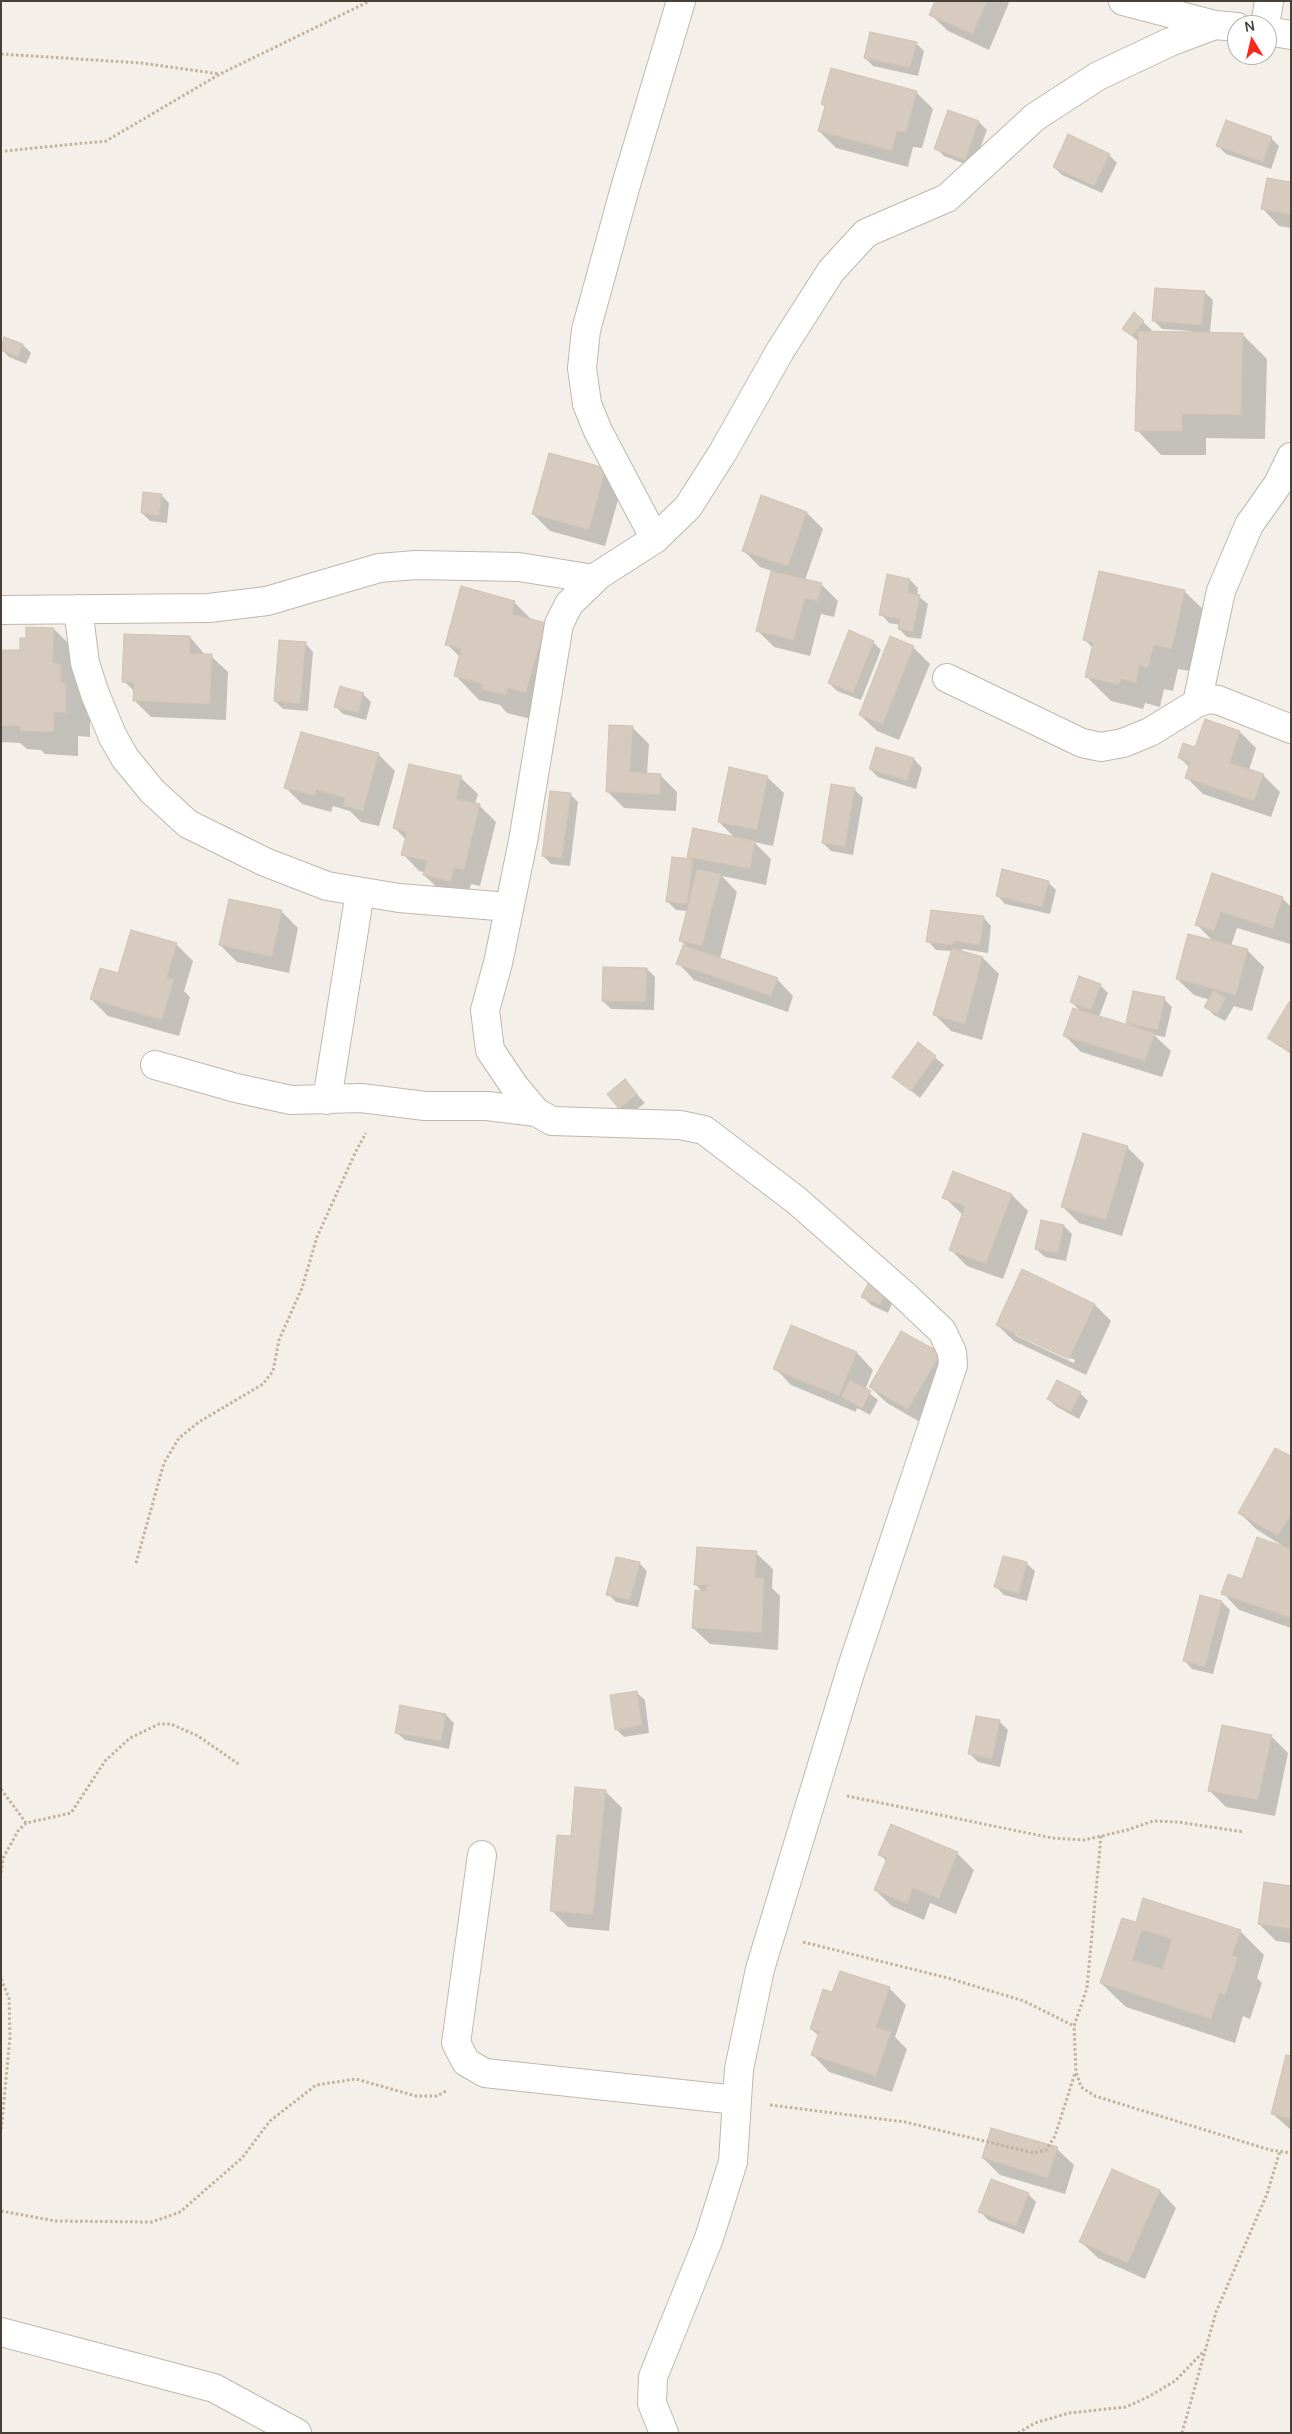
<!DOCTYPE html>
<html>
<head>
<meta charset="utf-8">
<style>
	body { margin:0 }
	#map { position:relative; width:1292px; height:2434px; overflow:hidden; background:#f4f0e9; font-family:Manrope,sans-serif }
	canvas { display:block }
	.frame { position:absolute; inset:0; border:2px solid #484037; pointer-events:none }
	.north { position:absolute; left:1227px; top:15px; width:50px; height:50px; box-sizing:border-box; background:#fff; border:1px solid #b6b3af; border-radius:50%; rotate:351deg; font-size:14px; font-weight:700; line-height:20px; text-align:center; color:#484037 }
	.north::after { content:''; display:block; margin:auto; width:18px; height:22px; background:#fa281b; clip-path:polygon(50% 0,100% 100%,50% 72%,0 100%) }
</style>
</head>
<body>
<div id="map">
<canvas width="1292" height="2434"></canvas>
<div class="frame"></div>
<div class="north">N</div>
</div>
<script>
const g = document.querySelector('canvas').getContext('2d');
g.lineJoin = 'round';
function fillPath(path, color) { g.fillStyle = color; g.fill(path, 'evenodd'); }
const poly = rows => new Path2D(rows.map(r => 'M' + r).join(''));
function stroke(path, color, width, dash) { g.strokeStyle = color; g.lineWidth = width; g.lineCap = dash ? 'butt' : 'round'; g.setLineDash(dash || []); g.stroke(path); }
fillPath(poly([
	[937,1,1007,1,1009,3,989,50,948,31,931,15],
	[916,43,924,51,918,76,873,66,865,58],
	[916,92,933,109,922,148,913,147,908,167,836,148,819,131,826,107,822,104],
	[979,122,987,130,973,167,944,156,936,148],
	[1271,138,1279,146,1271,169,1226,154,1218,146],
	[1109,155,1117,163,1102,193,1062,175,1054,167],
	[1291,184,1291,228,1279,226,1263,209],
	[1204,292,1213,300,1210,333,1242,334,1267,359,1265,439,1206,438,1206,455,1161,455,1137,430,1139,342,1123,329,1143,322,1152,330,1149,332,1191,333,1191,331,1162,329,1154,321],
	[23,345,31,353,26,364,9,357,1,349],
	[606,469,622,486,605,546,550,531,533,514],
	[161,495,169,503,167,523,150,521,142,513],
	[807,513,823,529,805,580,821,584,838,601,834,617,821,614,810,656,774,647,758,631,772,571,760,567,743,550],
	[910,580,918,588,917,595,928,604,921,639,907,637,899,629,900,625,889,623,881,614],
	[1184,591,1209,615,1196,672,1178,669,1173,691,1164,689,1160,707,1145,703,1143,709,1111,701,1087,677,1093,648,1085,640],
	[514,602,533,621,546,624,570,649,551,717,531,719,507,713,500,705,479,700,455,675,460,657,447,644],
	[54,629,78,653,90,708,90,737,78,736,78,756,45,754,41,750,27,749,20,743,1,742,1,651,21,652],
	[190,637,206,656,211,656,228,672,226,720,151,717,135,701,135,692,124,681],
	[873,642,881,650,861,700,837,691,829,683],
	[305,643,313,652,308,711,283,709,275,701],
	[913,647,930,664,899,740,877,731,860,715],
	[363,694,371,702,366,720,343,714,335,706],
	[632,727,649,744,647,774,660,775,677,792,676,811,624,808,607,791],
	[1240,732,1256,748,1249,770,1263,775,1280,792,1271,817,1203,794,1186,777,1190,768,1179,757],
	[876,748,914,759,922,768,916,789,878,777,870,769],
	[378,754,395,771,379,826,361,822,350,811,333,806,331,812,302,804,286,788],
	[767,777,784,793,773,846,754,842,771,859,766,885,722,876,737,892,720,959,777,979,793,996,788,1012,694,980,678,963,689,949,680,940,688,911,676,910,668,902,692,860,688,856,736,839,719,822],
	[461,778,478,794,475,804,479,805,496,822,480,886,471,884,467,898,441,891,424,875,425,872,419,871,403,854,406,840,395,828],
	[854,789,863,798,853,855,831,851,823,843],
	[570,794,578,802,570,866,551,864,543,856],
	[1213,875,1282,898,1291,907,1290,944,1237,928,1231,946,1247,950,1264,967,1252,1011,1234,1006,1225,1021,1214,1015,1206,1007,1210,1000,1194,995,1177,979,1214,942,1197,925],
	[1048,882,1056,890,1050,914,1005,904,997,895],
	[281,911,298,928,289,973,237,962,220,945],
	[983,917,991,926,988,953,962,949,961,952,983,958,999,974,982,1040,951,1031,935,1015,952,951,936,950,928,941],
	[176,944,193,961,184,991,190,997,179,1036,108,1016,91,999,119,975],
	[647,969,655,977,654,1010,611,1009,603,1001],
	[1100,985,1108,993,1099,1017,1133,1028,1127,1022,1164,999,1172,1007,1165,1037,1154,1035,1171,1051,1162,1077,1081,1052,1065,1036,1082,1012,1071,1002],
	[1291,1005,1291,1054,1269,1038],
	[919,1044,944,1065,920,1098,894,1077],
	[625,1081,645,1103,628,1116,609,1095],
	[1127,1147,1144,1164,1122,1236,1079,1223,1062,1206],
	[953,1172,1012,1195,1028,1211,1003,1279,967,1266,950,1249,963,1215,944,1197],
	[1064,1226,1072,1234,1066,1261,1045,1257,1036,1249],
	[870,1282,895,1297,888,1313,871,1305,863,1297],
	[1095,1305,1111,1321,1086,1375,1014,1341,997,1325],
	[1015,1333,1075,1360,1074,1363,1015,1335],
	[792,1326,857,1353,873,1370,865,1390,878,1400,870,1415,857,1408,856,1412,791,1385,775,1368],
	[940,1354,956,1370,925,1425,887,1403,870,1387],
	[1080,1393,1088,1401,1079,1419,1057,1407,1048,1399],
	[1291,1458,1291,1628,1239,1610,1223,1593,1289,1550,1256,1529,1240,1513],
	[756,1553,773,1569,772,1588,780,1596,778,1650,710,1644,693,1628,703,1592,695,1584],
	[639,1563,647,1571,638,1607,616,1602,608,1594],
	[1026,1563,1035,1571,1027,1601,1004,1595,996,1587],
	[1222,1602,1230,1610,1213,1674,1192,1669,1184,1660],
	[636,1692,645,1700,649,1733,624,1737,616,1729],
	[446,1715,454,1723,449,1749,405,1740,396,1732],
	[999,1721,1008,1730,1000,1767,978,1762,970,1754],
	[1271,1736,1288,1753,1275,1816,1226,1807,1209,1790],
	[605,1791,622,1808,609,1931,568,1927,551,1910,572,1837],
	[957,1853,974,1870,956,1914,930,1903,924,1920,892,1906,875,1890,886,1861,880,1854],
	[1291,1887,1291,1943,1276,1941,1259,1924],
	[1137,1924,1240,1931,1264,1955,1257,1978,1262,1983,1250,2019,1243,2016,1235,2043,1126,2007,1101,1983],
	[889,1988,906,2005,895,2037,907,2049,892,2092,829,2072,813,2055,819,2036,811,2029,833,1993],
	[1291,2057,1291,2130,1272,2113],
	[1057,2149,1074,2165,1065,2194,1000,2175,983,2158],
	[1113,2170,1160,2191,1176,2208,1145,2279,1098,2258,1081,2242],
	[1028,2194,1036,2202,1024,2234,988,2220,980,2211]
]), '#0003');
const building = poly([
	[935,1,987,1,973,34,929,15,935,1],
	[870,32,917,42,910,68,864,58,870,32],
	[831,68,917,91,906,133,897,131,892,151,818,131,825,106,821,104,831,68],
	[948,110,979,121,965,160,934,149,948,110],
	[1226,120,1272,137,1263,162,1216,146,1226,120],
	[1068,134,1110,154,1094,186,1053,167,1068,134],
	[1267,178,1291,182,1291,215,1261,209,1267,178],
	[1155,288,1205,291,1202,325,1152,321,1155,288],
	[1134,312,1144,321,1132,336,1122,329,1134,312],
	[1138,331,1243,333,1241,415,1182,414,1182,431,1135,431,1138,331],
	[4,337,23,344,18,357,1,350,4,337],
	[549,453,606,468,589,530,532,514,549,453],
	[143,492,162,494,159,516,141,513,143,492],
	[761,495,807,512,788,566,742,551,761,495],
	[771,571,822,583,818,601,805,598,794,640,756,631,771,571],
	[1099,571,1185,590,1172,649,1154,645,1148,668,1139,665,1136,683,1121,679,1119,685,1085,677,1093,643,1083,640,1099,571],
	[887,574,910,579,908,592,920,595,913,632,898,629,900,619,879,615,887,574],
	[461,586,515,601,512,614,546,623,526,693,508,688,506,695,481,689,483,684,454,676,461,649,445,645,461,586],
	[26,627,54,628,53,663,61,664,61,682,66,683,66,713,54,712,54,732,20,731,20,726,1,726,1,650,20,650,20,638,26,638,26,627],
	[849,630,874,641,853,693,828,683,849,630],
	[124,634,190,636,190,654,212,654,210,704,133,701,134,683,122,682,124,634],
	[890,636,914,646,883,724,859,715,890,636],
	[279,640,306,642,300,704,274,701,279,640],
	[340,686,364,693,358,713,334,707,340,686],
	[1205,719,1240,731,1230,763,1264,774,1254,801,1185,778,1190,762,1178,758,1183,743,1195,747,1205,719],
	[609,725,633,726,630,772,661,774,660,795,606,792,609,725],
	[301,732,379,753,363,811,343,806,345,798,316,790,315,796,284,788,301,732],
	[876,747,914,758,907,781,869,769,876,747],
	[409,764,462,776,456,799,480,804,464,870,454,868,451,882,423,875,427,861,401,855,407,832,393,828,409,764],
	[729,767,768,776,757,830,718,822,729,767],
	[831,784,855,788,845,847,822,843,831,784],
	[550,791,571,793,562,858,542,856,550,791],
	[693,828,755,841,750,869,687,857,693,828],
	[672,857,693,859,687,904,666,902,672,857],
	[697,869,721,874,702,946,679,941,697,869],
	[1002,869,1049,881,1042,907,996,896,1002,869],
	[1212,873,1283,897,1273,929,1221,912,1214,931,1195,925,1212,873],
	[229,899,282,910,272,957,219,945,229,899],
	[931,910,984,916,980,945,954,941,953,945,926,942,931,910],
	[131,930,177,943,167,977,174,979,162,1020,90,999,100,968,118,973,131,930],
	[1188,934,1248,949,1236,995,1176,979,1188,934],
	[683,945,778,978,771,996,676,964,683,945],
	[952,948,983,957,965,1024,933,1015,952,948],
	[603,967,647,968,646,1002,602,1001,603,967],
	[1079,976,1101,984,1091,1010,1070,1002,1079,976],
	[1214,990,1226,998,1217,1014,1204,1007,1214,990],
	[1133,991,1165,997,1158,1030,1126,1023,1133,991],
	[1289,1002,1291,1004,1291,1047,1288,1051,1267,1038,1289,1002],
	[1073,1008,1155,1033,1145,1061,1063,1036,1073,1008],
	[918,1042,936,1056,911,1091,892,1077,918,1042],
	[625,1079,637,1094,619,1109,607,1094,625,1079],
	[1083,1133,1128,1146,1106,1220,1061,1207,1083,1133],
	[953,1171,1012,1194,986,1264,949,1250,965,1206,942,1198,953,1171],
	[1041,1220,1064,1225,1058,1253,1035,1249,1041,1220],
	[1022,1269,1095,1304,1069,1359,996,1325,1022,1269],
	[870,1280,888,1288,880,1305,861,1297,870,1280],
	[791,1325,857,1352,839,1396,773,1369,791,1325],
	[901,1331,941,1353,908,1409,869,1387,901,1331],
	[850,1380,871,1391,862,1408,841,1397,850,1380],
	[1057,1380,1081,1392,1071,1412,1047,1399,1057,1380],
	[1275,1448,1291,1456,1291,1514,1278,1536,1238,1513,1275,1448],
	[1257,1537,1291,1549,1291,1618,1221,1594,1228,1574,1242,1579,1257,1537],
	[697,1547,757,1551,755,1578,764,1578,762,1633,692,1628,695,1590,706,1591,707,1585,694,1585,697,1547],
	[1003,1556,1027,1562,1019,1594,994,1587,1003,1556],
	[616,1557,640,1562,630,1600,606,1595,616,1557],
	[1200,1595,1222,1601,1205,1667,1183,1661,1200,1595],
	[637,1691,642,1725,615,1730,610,1695,637,1691],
	[400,1705,446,1714,441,1741,395,1733,400,1705],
	[976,1716,1000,1720,992,1759,968,1754,976,1716],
	[1222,1725,1272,1735,1258,1800,1208,1791,1222,1725],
	[575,1787,606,1790,593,1915,550,1911,557,1835,571,1836,575,1787],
	[891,1824,958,1852,939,1899,913,1888,907,1904,874,1890,887,1858,878,1855,891,1824],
	[1264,1882,1291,1886,1291,1929,1258,1924,1264,1882],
	[1143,1898,1241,1930,1232,1956,1238,1957,1225,1995,1219,1993,1211,2019,1100,1983,1122,1918,1136,1922,1143,1898],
	[1142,1930,1172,1939,1162,1969,1132,1960,1142,1930],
	[840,1971,890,1987,876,2027,891,2032,876,2076,811,2055,819,2032,810,2029,823,1989,832,1992,840,1971],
	[1286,2055,1291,2056,1291,2119,1271,2114,1286,2055],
	[991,2128,1058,2147,1048,2178,982,2158,991,2128],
	[1112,2169,1160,2190,1128,2263,1079,2242,1112,2169],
	[991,2179,1029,2193,1016,2226,978,2212,991,2179]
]);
fillPath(building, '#d6cbbe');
stroke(building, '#d1c2b1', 1);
const minor = poly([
	[1123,1,1215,25,1237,27],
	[1265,25,1269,1],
	[1267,31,1291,35],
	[655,539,598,431,587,404,582,368,586,330,625,188,681,1],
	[78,609,85,663,95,694,113,737,125,758,152,791,188,824,265,862,327,886,399,898,509,907],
	[1,610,209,608,267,601,379,568,416,565,519,567,594,579],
	[947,678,1082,743,1101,747,1123,743,1150,732,1197,703,1208,699,1218,700,1291,729],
	[1197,703,1221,591,1249,525,1278,484,1291,457],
	[155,1065,236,1088,291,1100,361,1098,425,1106,487,1106,536,1112],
	[327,1100,360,892],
	[482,1855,456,2043,466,2062,485,2073,737,2100],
	[1,2332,214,2388,297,2433],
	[664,2433,652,2403,653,2377,709,2238,733,2162,739,2069,760,1969,851,1670,953,1365,952,1352,942,1331,903,1294,796,1200,704,1130,680,1125,552,1121,536,1112,515,1087,490,1050,485,1010,498,963,523,841,559,624,569,604,599,575,655,539,688,507,723,452,780,351,831,271,866,233,947,198,1035,117,1098,76,1170,42,1215,25]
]);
stroke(minor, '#c0b7ab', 30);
stroke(poly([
	[1,54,141,63,220,74],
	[5,151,106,141,220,74,370,1],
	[136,1563,164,1463,179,1438,199,1422,263,1384,273,1371,279,1340,302,1288,317,1237,356,1151,366,1133],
	[1,1789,26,1823],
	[847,1796,1052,1838,1084,1840,1127,1830,1153,1821,1178,1822,1244,1832],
	[1101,1836,1087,1988,1074,2026,1076,2072,1081,2087,1095,2096,1147,2112,1270,2150,1291,2153],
	[1,1873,3,1858,18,1831,26,1823,71,1813,105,1761,130,1738,159,1724,171,1724,198,1736,240,1765],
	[803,1942,948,1978,1024,2001,1074,2026],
	[1,1979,9,1998,10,2037,1,2132],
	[770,2105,905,2122,1034,2153,1046,2150,1055,2136,1075,2073],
	[1,2211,56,2221,152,2222,180,2212,242,2158,270,2121,316,2085,356,2079,416,2096,437,2096,446,2091],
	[1018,2433,1035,2423,1069,2413,1126,2407,1148,2397,1175,2381,1204,2351],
	[1182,2433,1216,2312,1267,2194,1280,2151]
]), '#c2b19d', 3, [2.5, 2.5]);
stroke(minor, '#fff', 28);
</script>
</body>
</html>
